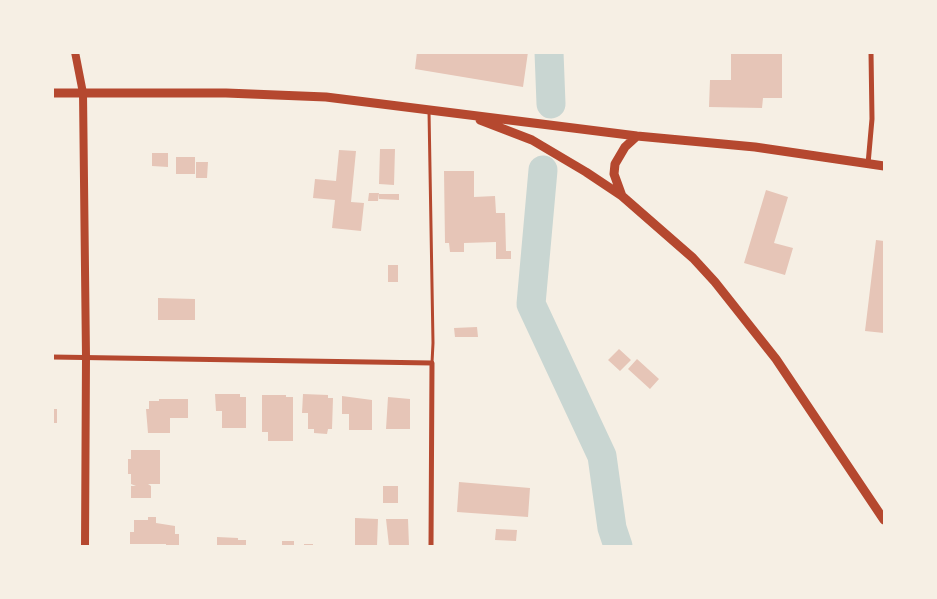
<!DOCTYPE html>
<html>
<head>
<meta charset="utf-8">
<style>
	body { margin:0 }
	#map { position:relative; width:937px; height:599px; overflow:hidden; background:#f6efe4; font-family:"Varela Round",sans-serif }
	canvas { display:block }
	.frame { position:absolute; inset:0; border:54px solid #f6efe4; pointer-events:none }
</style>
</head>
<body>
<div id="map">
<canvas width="937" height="599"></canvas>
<div class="frame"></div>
</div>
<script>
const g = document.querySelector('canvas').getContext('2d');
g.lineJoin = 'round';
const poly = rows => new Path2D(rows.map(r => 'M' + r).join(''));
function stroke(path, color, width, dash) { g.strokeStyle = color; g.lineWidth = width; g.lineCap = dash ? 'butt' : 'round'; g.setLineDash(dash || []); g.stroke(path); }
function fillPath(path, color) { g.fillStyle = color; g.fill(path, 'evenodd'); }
stroke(poly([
	[549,52,551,104],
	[543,170,531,304,602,456,612,528,618,546]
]), '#c9d6d2', 29);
fillPath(poly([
	[417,52,528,52,523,87,415,69],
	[731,52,782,52,782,98,763,98,762,108,709,107,710,80,731,80],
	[380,149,395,149,394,185,379,184],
	[339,150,356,151,351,202,364,203,361,231,332,228,335,200,313,198,315,179,336,181],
	[152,153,168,153,168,167,152,166],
	[176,157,195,157,195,174,176,174],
	[196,162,208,162,207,178,196,178],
	[444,171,474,171,474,197,495,196,496,213,505,213,506,251,511,251,511,259,496,259,496,242,464,243,464,252,450,252,449,243,445,243],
	[766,190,788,197,774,243,793,248,785,275,744,263],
	[369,193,379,193,378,201,368,201],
	[379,194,399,194,399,200,379,199],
	[876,240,884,241,884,333,865,331],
	[388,265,398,265,398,282,388,282],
	[158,298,195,299,195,320,158,320],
	[477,327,478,337,455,337,454,328],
	[619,349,631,360,620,371,608,360],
	[637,359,659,379,650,389,628,369],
	[215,394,240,394,240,397,246,397,246,428,222,428,222,411,216,411],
	[303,394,328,395,328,398,333,398,332,429,328,429,327,434,314,433,314,429,308,429,308,413,302,413],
	[262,395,286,395,286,397,293,397,293,441,268,441,268,432,262,432],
	[342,396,372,400,372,430,349,430,349,414,342,414],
	[388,397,410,399,410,429,386,429],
	[159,399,188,399,188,418,170,418,170,433,148,433,146,409,149,409,149,401,159,401],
	[52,409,57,409,57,423,52,423],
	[131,450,160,450,160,484,148,484,151,486,151,498,131,498,131,486,136,486,131,484,131,474,128,474,128,459,131,459],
	[459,482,530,488,528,517,457,512],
	[383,486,398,486,398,503,383,503],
	[148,517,156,517,156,523,175,526,175,534,179,534,179,546,166,546,166,544,130,544,130,532,134,532,134,520,148,520],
	[355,518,378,519,377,546,355,546],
	[386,519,408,519,409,546,389,546],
	[496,529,517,530,516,541,495,540],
	[217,537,238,538,238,540,246,540,246,545,255,546,217,546],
	[282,541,294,541,294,546,282,546],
	[304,544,313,544,313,546,304,546]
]), '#e6c5b7');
stroke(poly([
	[429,111,433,343,432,363]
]), '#b5482f', 3);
stroke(poly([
	[868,164,872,119,871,52],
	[52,357,432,363,431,546]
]), '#b5482f', 5);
stroke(poly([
	[75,52,83,93,86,357,85,546]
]), '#b5482f', 8);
stroke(poly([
	[52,93,226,93,326,97,637,136,755,147,884,166],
	[480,120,532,140,586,172,622,196,693,258,715,282,776,359,884,520],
	[622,196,614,174,615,164,625,147,637,136]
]), '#b5482f', 9);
</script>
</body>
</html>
